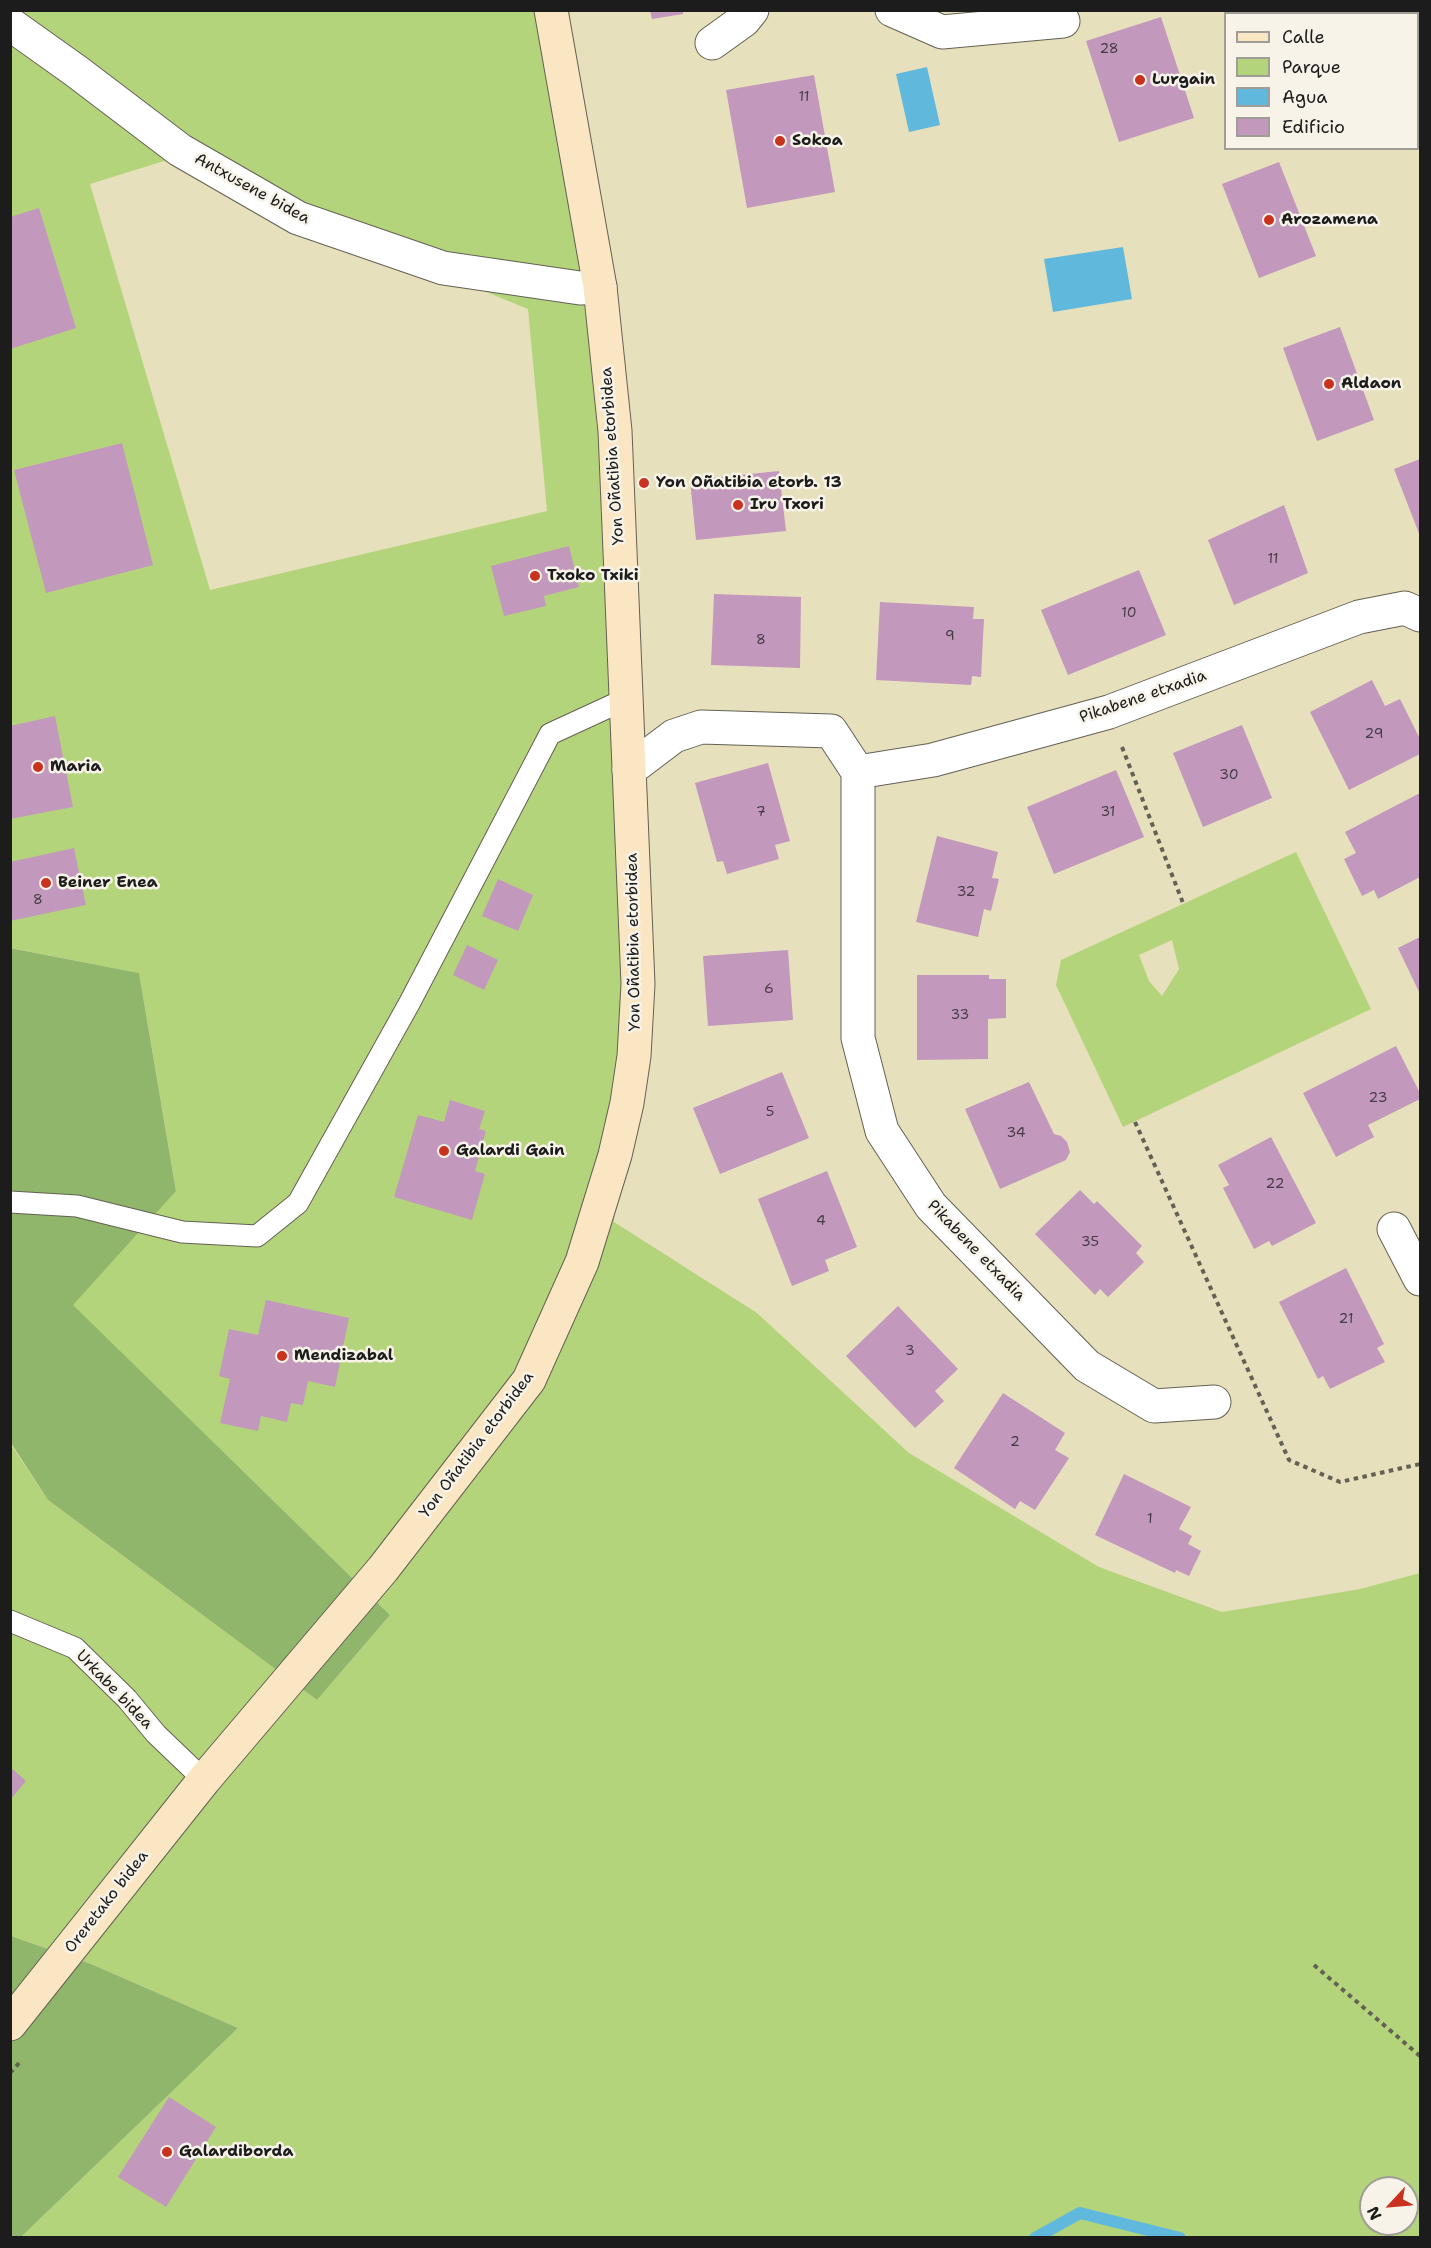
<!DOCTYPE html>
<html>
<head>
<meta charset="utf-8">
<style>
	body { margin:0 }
	#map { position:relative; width:1431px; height:2248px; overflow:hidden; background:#e7e0bc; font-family:"Shantell Sans",sans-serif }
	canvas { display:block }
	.frame { position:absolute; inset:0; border:12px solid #1c1c1c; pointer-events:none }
	.legend { position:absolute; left:1224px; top:12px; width:195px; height:138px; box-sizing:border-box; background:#f7f3e8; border:2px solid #9f9d96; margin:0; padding:8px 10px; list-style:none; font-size:18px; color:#1c1c1c }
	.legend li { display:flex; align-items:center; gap:12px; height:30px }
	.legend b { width:30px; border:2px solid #9f9d96 }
	.north { position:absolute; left:1359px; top:2176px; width:60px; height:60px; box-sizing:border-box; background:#f7f3e8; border:2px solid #9f9d96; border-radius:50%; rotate:244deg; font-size:16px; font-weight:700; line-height:24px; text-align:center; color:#1c1c1c }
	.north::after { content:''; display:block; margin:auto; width:21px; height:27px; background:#c8321e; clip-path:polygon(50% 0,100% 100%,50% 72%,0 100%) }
</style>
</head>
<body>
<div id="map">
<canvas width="1431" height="2248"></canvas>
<div class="frame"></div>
<ul class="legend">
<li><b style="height:8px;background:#fbe6c3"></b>Calle</li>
<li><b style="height:16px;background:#b4d47b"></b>Parque</li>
<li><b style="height:16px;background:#60b9dd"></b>Agua</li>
<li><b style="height:16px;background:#c298bd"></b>Edificio</li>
</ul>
<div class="north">N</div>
</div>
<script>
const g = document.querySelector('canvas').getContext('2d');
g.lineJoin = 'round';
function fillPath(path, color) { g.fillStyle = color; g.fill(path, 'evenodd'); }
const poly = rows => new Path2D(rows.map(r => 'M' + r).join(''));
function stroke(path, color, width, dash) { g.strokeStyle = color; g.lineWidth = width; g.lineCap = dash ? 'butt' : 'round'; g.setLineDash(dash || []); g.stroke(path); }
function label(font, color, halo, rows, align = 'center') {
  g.font = font + ' "Shantell Sans",sans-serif'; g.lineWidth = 5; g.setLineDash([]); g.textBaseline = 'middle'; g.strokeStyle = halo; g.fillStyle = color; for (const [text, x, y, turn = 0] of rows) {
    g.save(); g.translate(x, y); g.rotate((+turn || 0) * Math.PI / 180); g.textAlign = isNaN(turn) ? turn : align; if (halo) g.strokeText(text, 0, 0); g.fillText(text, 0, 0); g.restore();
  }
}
fillPath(poly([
	[11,11,551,11,600,287,638,984,615,1155,614,1222,757,1313,909,1453,1099,1567,1222,1612,1360,1589,1420,1573,1420,2237,21,2237,238,2028,91,1964,11,1936,10,1443,48,1500,317,1700,390,1615,72,1305,176,1190,139,973,11,948],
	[164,161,528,309,547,511,210,590,90,184],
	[1371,2188,1407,2188,1407,2224,1371,2224],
	[1296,852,1371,1009,1123,1127,1056,985,1061,960],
	[1172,940,1179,969,1162,996,1149,981,1139,955]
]), '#b4d47b');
fillPath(poly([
	[10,948,139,973,176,1191,73,1305,390,1615,317,1700,48,1500,11,1443],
	[11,1936,91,1964,238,2028,21,2237,11,2238]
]), '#8fb66b');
fillPath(poly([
	[927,67,940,125,909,132,896,74],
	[1123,247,1132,299,1053,312,1044,259]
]), '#60b9dd');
stroke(poly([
	[1035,2238,1080,2213,1180,2238]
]), '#60b9dd', 12);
fillPath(poly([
	[650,10,683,10,683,14,652,19],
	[1161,17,1194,118,1119,142,1086,41],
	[814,75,835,192,747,208,726,90],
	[1279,162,1316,256,1259,278,1222,184],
	[39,208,76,328,10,349,10,217],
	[1340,327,1374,420,1317,441,1283,348],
	[122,443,153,565,46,593,14,470],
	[1420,459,1420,536,1394,469],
	[779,471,786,531,696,540,690,480],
	[1284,505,1308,573,1234,605,1208,540],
	[569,546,579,587,544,596,546,606,504,616,491,566],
	[1139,570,1166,635,1068,675,1041,610],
	[714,594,801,597,800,668,711,665],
	[880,602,974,607,973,619,984,619,981,677,972,676,971,685,876,680],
	[1372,680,1385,706,1400,699,1420,739,1420,754,1349,790,1310,712],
	[55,716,73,807,10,819,10,726],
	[1242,725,1272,798,1203,827,1173,753],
	[768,763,790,841,775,845,779,859,727,874,723,861,717,862,695,783],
	[1116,770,1144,837,1054,874,1027,807],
	[1420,793,1420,877,1378,899,1374,890,1362,896,1344,859,1356,853,1345,832],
	[937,836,998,852,992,878,999,879,991,911,984,909,978,937,916,922],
	[74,848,86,905,10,921,10,862],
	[498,879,533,895,518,931,482,916],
	[1420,937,1420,994,1398,948],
	[467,945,498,960,484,990,453,975],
	[788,950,793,1020,708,1026,703,956],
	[917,975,989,975,989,979,1006,979,1006,1018,988,1019,988,1059,917,1060],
	[1396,1046,1420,1093,1420,1099,1368,1125,1374,1137,1336,1157,1303,1093],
	[782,1072,809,1138,720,1174,693,1108],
	[1029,1082,1054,1134,1061,1136,1067,1142,1070,1152,1066,1160,1000,1189,965,1109],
	[450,1100,485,1111,479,1129,486,1131,475,1171,485,1174,472,1220,394,1197,418,1115,444,1122],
	[1271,1137,1316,1223,1272,1246,1269,1241,1254,1249,1223,1188,1229,1185,1218,1165],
	[827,1171,857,1247,825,1260,829,1271,792,1286,758,1199],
	[1080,1190,1094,1204,1097,1201,1142,1246,1136,1253,1144,1262,1108,1297,1100,1289,1095,1295,1035,1234],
	[1346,1268,1384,1344,1377,1348,1385,1362,1330,1389,1323,1376,1318,1379,1279,1302],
	[266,1300,349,1318,335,1387,308,1381,303,1405,291,1403,287,1422,261,1416,258,1431,220,1423,230,1379,219,1376,229,1329,258,1335],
	[898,1306,958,1369,935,1391,944,1401,915,1428,846,1356],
	[1003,1393,1065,1433,1055,1450,1069,1458,1035,1510,1020,1501,1015,1509,954,1468],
	[1124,1474,1191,1507,1179,1529,1192,1536,1188,1544,1201,1551,1189,1576,1176,1570,1175,1573,1095,1535],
	[10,1767,26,1781,10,1800],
	[169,2097,216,2127,166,2207,118,2177]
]), '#c298bd');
const lane = poly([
	[10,1202,77,1206,182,1232,257,1236,298,1203,410,1002,550,734,626,699],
	[10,1621,75,1648,127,1699,156,1734,204,1780]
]);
const street = poly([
	[892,10,942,32,1063,21],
	[1382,10,1383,14],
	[10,24,76,71,180,150,298,218,443,268,580,288,600,287],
	[712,43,744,20,752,10],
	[1418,83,1420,89],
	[629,770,674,736,701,727,831,731,858,772,858,1038,882,1131,931,1206,1087,1366,1154,1406,1214,1402],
	[858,772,933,760,1109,712,1359,617,1405,608,1420,615],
	[1394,1229,1420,1279]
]);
const secondary = poly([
	[10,2024,204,1780,383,1569,529,1380,582,1262,615,1155,627,1103,634,1056,638,984,615,431,600,287,551,10]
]);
stroke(lane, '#636154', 23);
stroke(street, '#636154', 35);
stroke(secondary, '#636154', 35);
stroke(poly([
	[1122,747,1183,903],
	[1135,1122,1289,1460,1340,1482,1420,1464],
	[1314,1965,1420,2056],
	[10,2073,20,2062]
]), '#636154', 4, [4.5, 4.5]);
stroke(lane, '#fff', 21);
stroke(street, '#fff', 33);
stroke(secondary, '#fbe6c3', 33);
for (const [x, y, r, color] of [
	[1140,80,6,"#c8321e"],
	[780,141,6,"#c8321e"],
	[1269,220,6,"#c8321e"],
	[1329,384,6,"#c8321e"],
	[644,483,6,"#c8321e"],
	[738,505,6,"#c8321e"],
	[535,576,6,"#c8321e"],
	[38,767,6,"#c8321e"],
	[46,883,6,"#c8321e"],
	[444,1151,6,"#c8321e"],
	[282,1356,6,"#c8321e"],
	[167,2152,6,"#c8321e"]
]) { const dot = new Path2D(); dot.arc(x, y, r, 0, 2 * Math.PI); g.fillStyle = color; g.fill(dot); stroke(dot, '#f7f3e8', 2); }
label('14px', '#463b44', null, [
	["28",1109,49],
	["11",804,97],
	["11",1273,559],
	["10",1129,613],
	["9",950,636],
	["8",761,640],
	["29",1374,734],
	["30",1229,775],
	["7",761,812],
	["31",1108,812],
	["32",966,892],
	["8",38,900],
	["6",769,989],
	["33",960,1015],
	["23",1378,1098],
	["5",770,1112],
	["34",1016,1133],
	["22",1275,1184],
	["4",821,1221],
	["35",1090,1242],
	["21",1346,1319],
	["3",910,1351],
	["2",1015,1442],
	["1",1150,1519]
]);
label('bold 16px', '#1c1c1c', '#f7f3e8', [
	["Lurgain",1152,80],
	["Sokoa",792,141],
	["Arozamena",1281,220],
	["Aldaon",1341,384],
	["Yon Oñatibia etorb. 13",656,483],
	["Iru Txori",750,505],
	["Txoko Txiki",547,576],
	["Maria",50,767],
	["Beiner Enea",58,883],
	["Galardi Gain",456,1151],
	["Mendizabal",294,1356],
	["Galardiborda",179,2152]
], 'left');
label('16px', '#1c1c1c', '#f7f3e8', [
	["Antxusene bidea",252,189,29],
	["Yon Oñatibia etorbidea",613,456,-94],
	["Pikabene etxadia",1143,697,-19],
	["Yon Oñatibia etorbidea",634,942,-91],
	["Pikabene etxadia",976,1251,46],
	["Yon Oñatibia etorbidea",477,1445,-53],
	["Urkabe bidea",114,1690,46],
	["Oreretako bidea",107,1902,-52]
]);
</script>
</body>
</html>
